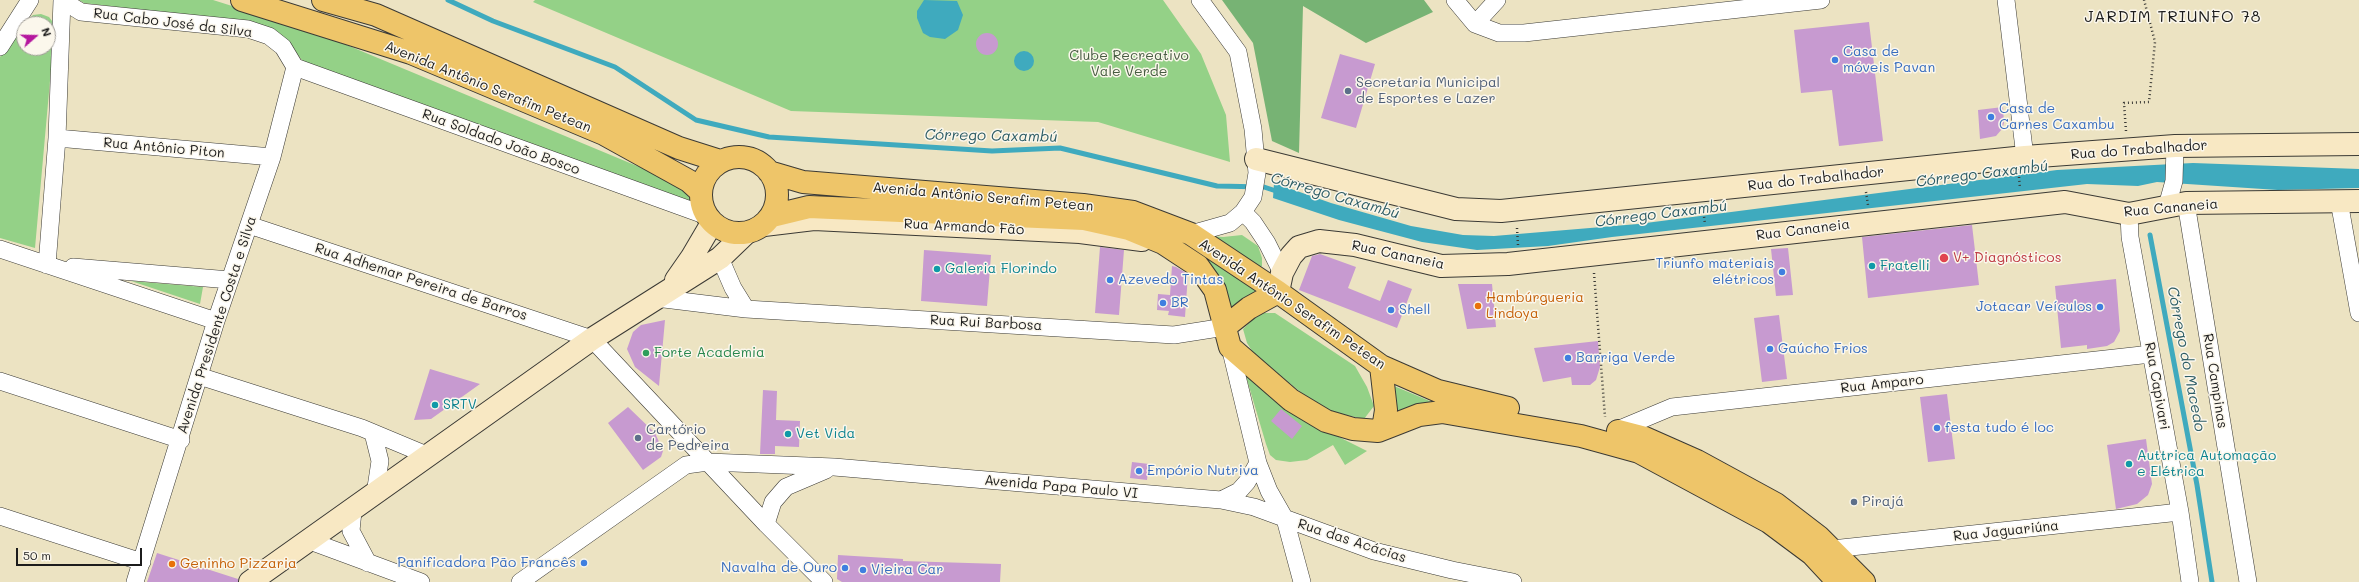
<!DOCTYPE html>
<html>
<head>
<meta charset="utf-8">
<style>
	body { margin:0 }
	#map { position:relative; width:2359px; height:582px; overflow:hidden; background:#ece3c2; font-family:Mali,sans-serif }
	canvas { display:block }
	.north { position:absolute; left:16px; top:16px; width:40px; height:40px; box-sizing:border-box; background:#fbf7ec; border:1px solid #a29f99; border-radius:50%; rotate:70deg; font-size:11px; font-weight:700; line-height:16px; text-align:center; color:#1c1c1c }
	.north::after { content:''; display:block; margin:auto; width:14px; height:18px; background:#b5179e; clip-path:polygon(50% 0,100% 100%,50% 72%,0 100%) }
	.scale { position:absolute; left:16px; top:548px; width:126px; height:18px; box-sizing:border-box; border:2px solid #1c1c1c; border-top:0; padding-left:5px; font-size:12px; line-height:14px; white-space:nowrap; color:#1c1c1c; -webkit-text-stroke:3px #fbf7ec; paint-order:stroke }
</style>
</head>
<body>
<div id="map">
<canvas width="2359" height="582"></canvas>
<div class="north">N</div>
<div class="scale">50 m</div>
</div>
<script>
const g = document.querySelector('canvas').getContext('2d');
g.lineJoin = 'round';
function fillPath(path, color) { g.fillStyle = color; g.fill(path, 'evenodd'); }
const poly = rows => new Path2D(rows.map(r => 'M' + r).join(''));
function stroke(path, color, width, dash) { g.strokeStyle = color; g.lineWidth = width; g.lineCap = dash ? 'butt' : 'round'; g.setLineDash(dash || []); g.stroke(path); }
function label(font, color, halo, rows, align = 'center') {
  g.font = font + ' Mali,sans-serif'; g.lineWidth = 3; g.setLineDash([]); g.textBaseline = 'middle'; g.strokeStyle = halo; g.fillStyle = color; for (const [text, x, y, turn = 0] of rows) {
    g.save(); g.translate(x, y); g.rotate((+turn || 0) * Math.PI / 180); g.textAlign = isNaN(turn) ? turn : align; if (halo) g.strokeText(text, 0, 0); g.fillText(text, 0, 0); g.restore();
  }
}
fillPath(poly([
	[79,0,213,0,318,33,661,176,685,191,694,206,305,64,287,41,251,24,84,3],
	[535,0,1163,0,1201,54,1226,115,1230,162,1098,122,791,111,533,2],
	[41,14,49,17,55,25,35,248,0,238,0,57,15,33,33,15],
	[24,24,48,24,48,48,24,48],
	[1242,235,1258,246,1262,258,1262,266,1258,268,1210,236,1223,237],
	[1202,254,1260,291,1232,312,1216,274],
	[131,281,203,287,200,304],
	[1264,313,1275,313,1355,366,1367,387,1374,406,1364,419,1328,411,1315,404,1254,354,1247,343,1243,329,1256,316],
	[1245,373,1317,426,1367,451,1345,465,1333,445,1307,460,1290,462,1276,460,1270,455,1266,444],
	[1387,383,1432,402,1387,415]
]), '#94d187');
fillPath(poly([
	[1222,0,1424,0,1433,12,1366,43,1303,6,1299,153,1272,141,1253,43]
]), '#77b374');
fillPath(poly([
	[924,0,957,1,963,15,958,30,945,39,930,37,923,33,917,18,917,11],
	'1014 61a10 10 0 1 1 20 0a10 10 0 1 1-20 0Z',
	[2193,163,2359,169,2359,188,2278,190,2157,182,2138,186,2087,184,1612,237,1548,246,1477,250,1422,242,1339,220,1273,198,1274,183,1331,203,1411,226,1463,235,1494,236,1638,224,2057,170]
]), '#3faabe');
stroke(poly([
	[448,0,493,21,615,67,696,120,769,137,992,151,1060,148,1217,186,1264,187,1279,192],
	[2150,235,2197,485,2212,582]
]), '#3faabe', 5);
fillPath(poly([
	[1869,22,1883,141,1839,146,1832,90,1801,93,1794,30],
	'976 44a11 11 0 1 1 22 0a11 11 0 1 1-22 0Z',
	[1340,54,1375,64,1356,128,1321,118],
	[2003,107,2004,123,2002,129,1996,136,1980,139,1978,110],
	[1972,225,1979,285,1868,298,1862,237],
	[1100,247,1124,250,1119,315,1095,313],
	[1788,248,1793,295,1776,296,1771,249],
	[924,250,991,255,987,306,921,301],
	[1320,254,1356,267,1348,288,1380,301,1388,280,1412,289,1397,328,1299,290,1312,256],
	[1172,266,1176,267,1188,274,1185,317,1168,315,1169,311,1157,310,1158,294,1170,295],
	[2116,279,2120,331,2114,342,2107,346,2087,349,2087,345,2061,348,2055,286],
	[1458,284,1492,284,1496,327,1467,329],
	[1779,315,1787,379,1762,382,1754,318],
	[665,320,659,386,635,367,627,349,633,332,641,325],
	[1598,341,1600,367,1596,380,1590,385,1572,385,1571,377,1543,382,1534,348],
	[430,369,480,384,431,419,414,420],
	[763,390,777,391,776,420,800,421,799,447,775,446,775,454,760,454],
	[1947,394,1955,459,1928,462,1920,397],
	[628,407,655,433,663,451,661,457,643,470,608,423],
	[1281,409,1302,426,1292,439,1271,421],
	[2146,439,2152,484,2148,495,2137,504,2116,509,2107,445],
	[1132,462,1149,464,1147,480,1130,478],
	[157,553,238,579,238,582,147,582],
	[838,555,903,559,903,561,1001,564,1000,582,842,582,837,579]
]), '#c79ad0');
const street = poly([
	[62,0,81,12,248,29,269,36,283,47,295,67],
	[1455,0,1475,24,1499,33,1524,33,1821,0],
	[2006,0,2025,157],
	[1475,24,1497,0],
	[0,47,30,0],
	[295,67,707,216],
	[57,138,272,157],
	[2339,201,2359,313],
	[2186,203,2248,582],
	[2167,206,2174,181,2175,146],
	[1243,212,1253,222,1267,243,1282,273],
	[2129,214,2130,237,2180,512,2190,582],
	[249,225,592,339,766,524,824,582],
	[1191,234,1230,223,1243,212,1253,197,1257,173,1253,129,1238,52,1200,0],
	[0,249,216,321],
	[720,258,733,288,746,309],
	[47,265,57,138,62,0],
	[73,267,230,280],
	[656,298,746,309,1174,335,1225,327],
	[1230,347,1258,463,1269,491,1285,519,1302,582],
	[199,376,362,428,429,456],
	[0,381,181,440],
	[1617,430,1672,407,2151,354],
	[373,433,380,461,375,494],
	[1221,500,1239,491,1247,482,1258,463],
	[353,511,351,531,368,563],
	[0,516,142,562],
	[766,524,773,502,786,487,826,470],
	[310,541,421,582],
	[1832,549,2180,512],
	[135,582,216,321,272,157,295,67],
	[520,582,686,465,708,462,834,467,1221,500,1254,507,1374,551,1452,570,1513,582]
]);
const secondary = poly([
	[1256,159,1456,209,1501,211,2025,157,2175,146,2359,144],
	[764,225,814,219,1080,232,1142,240],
	[676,280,692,257,712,223],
	[1278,292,1282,273,1291,256,1299,247,1319,241,1355,245,1441,266,1508,264,2065,202,2129,214,2186,203,2359,201],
	[250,582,592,339,720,258,745,234]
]);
const primary = poly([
	[242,0,411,53,604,134,689,181,700,191],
	[323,0,376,15,679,148,720,161],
	'701 195a38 38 0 1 1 76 0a38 38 0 1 1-76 0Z',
	[769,172,803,182,1083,205,1133,212,1191,234,1278,292,1381,366,1438,391,1508,408],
	[772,216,809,207,1084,219,1129,229,1163,243,1198,266,1215,290,1230,347,1291,400,1326,421,1353,429,1378,431,1419,415,1442,412,1581,436,1639,452,1769,522,1812,554,1838,582],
	[1225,327,1249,308,1278,292],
	[1381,366,1386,410,1383,429],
	[1618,431,1645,438,1697,461,1776,504,1819,537,1864,582]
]);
stroke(street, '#3b3a35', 18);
stroke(secondary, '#3b3a35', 24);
stroke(primary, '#3b3a35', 24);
stroke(poly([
	[2126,131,2124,103,2149,102,2155,42,2144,0],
	[2019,177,2020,188],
	[1866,192,1868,205],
	[1703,209,1705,224],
	[1517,228,1518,245],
	[1594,273,1605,417]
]), '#3b3a35', 2.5, [1, 3]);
stroke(street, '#fff', 17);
stroke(secondary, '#f8e8c3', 22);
stroke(primary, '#eec569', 22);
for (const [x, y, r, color] of [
	[1835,60,4,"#3f7fe0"],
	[1348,91,4,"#5c6f8a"],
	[1991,117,4,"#3f7fe0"],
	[1944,258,5,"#e0444e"],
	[1872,266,4,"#0f9aa8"],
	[937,269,4,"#0f9aa8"],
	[1782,272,4,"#3f7fe0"],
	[1110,280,4,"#3f7fe0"],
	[1163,303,4,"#3f7fe0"],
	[1478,306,4,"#e8710a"],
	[2100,307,4,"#3f7fe0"],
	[1391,310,4,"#3f7fe0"],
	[1770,349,4,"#3f7fe0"],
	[646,353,4,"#2e9e5b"],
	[1568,358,4,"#3f7fe0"],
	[435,405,4,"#0f9aa8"],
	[1937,428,4,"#3f7fe0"],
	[788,434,4,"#0f9aa8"],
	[638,438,4,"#5c6f8a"],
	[2129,464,4,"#0f9aa8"],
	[1139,471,4,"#3f7fe0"],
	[1854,502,4,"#5c6f8a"],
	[584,563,4,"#3f7fe0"],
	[172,564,4,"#e8710a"],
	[845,568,4,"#3f7fe0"],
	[863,570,4,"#3f7fe0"]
]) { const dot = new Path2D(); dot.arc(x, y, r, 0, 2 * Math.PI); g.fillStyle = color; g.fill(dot); stroke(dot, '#fbf7ec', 1.5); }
label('14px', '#1c1c1c', '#fbf7ec', [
	["Rua Cabo José da Silva",173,23,7],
	["Avenida Antônio Serafim Petean",488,87,22],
	["Rua Soldado João Bosco",501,142,20],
	["Rua Antônio Piton",164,148,5],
	["Rua do Trabalhador",2139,150,-4],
	["Rua do Trabalhador",1816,179,-6],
	["Avenida Antônio Serafim Petean",983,197,5],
	["Rua Cananeia",2171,208,-5],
	["Rua Armando Fão",964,227,3],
	["Rua Cananeia",1803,230,-7],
	["Rua Cananeia",1398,255,12],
	["Rua Adhemar Pereira de Barros",421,282,18],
	["Avenida Antônio Serafim Petean",1292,304,34],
	["Rua Rui Barbosa",986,323,3],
	["Avenida Presidente Costa e Silva",217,325,-72],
	["Rua Campinas",2215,381,81],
	["Rua Amparo",1882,384,-6],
	["Rua Capivari",2157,386,80],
	["Avenida Papa Paulo VI",1061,487,5],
	["Rua Jaguariúna",2006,531,-6],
	["Rua das Acácias",1352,541,18]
]);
label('14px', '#366cbe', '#fbf7ec', [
	["Casa de",1843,52],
	["móveis Pavan",1843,68],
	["Casa de",1999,109],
	["Carnes Caxambu",1999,125],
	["Triunfo materiais",1774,264,"right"],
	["elétricos",1774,280,"right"],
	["Azevedo Tintas",1118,280],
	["BR",1171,303],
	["Jotacar Veículos",2092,307,"right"],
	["Shell",1399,310],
	["Gaúcho Frios",1778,349],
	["Barriga Verde",1576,358],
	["festa tudo é loc",1945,428],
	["Empório Nutriva",1147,471],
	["Panificadora Pão Francês",576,563,"right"],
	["Navalha de Ouro",837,568,"right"],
	["Vieira Car",871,570]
], 'left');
label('14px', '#465b41', '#fbf7ec', [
	["Clube Recreativo",1129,56],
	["Vale Verde",1129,72]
]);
label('14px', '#4e5e75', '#fbf7ec', [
	["Secretaria Municipal",1356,83],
	["de Esportes e Lazer",1356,99],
	["Cartório",646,430],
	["de Pedreira",646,446],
	["Pirajá",1862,502]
], 'left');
label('14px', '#be3a42', '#fbf7ec', [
	["V+ Diagnósticos",1953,258]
], 'left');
label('14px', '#0d838f', '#fbf7ec', [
	["Fratelli",1880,266],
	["Galeria Florindo",945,269],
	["SRTV",443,405],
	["Vet Vida",796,434],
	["Auttrica Automação",2137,456],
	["e Elétrica",2137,472]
], 'left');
label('14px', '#c56008', '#fbf7ec', [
	["Hambúrgueria",1486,298],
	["Lindoya",1486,314],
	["Geninho Pizzaria",180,564]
], 'left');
label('14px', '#27864d', '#fbf7ec', [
	["Forte Academia",654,353]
], 'left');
label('italic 15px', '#2c5c65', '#fbf7ec', [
	["Córrego Caxambú",991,136,1],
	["Córrego Caxambú",1982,174,-7],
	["Córrego Caxambú",1335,196,16],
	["Córrego Caxambú",1661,214,-7],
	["Córrego do Macedo",2186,359,79]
]);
g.letterSpacing = '1px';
label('16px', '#1c1c1c', '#fbf7ec', [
	["JARDIM TRIUNFO 78",2173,17]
]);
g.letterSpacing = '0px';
</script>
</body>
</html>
